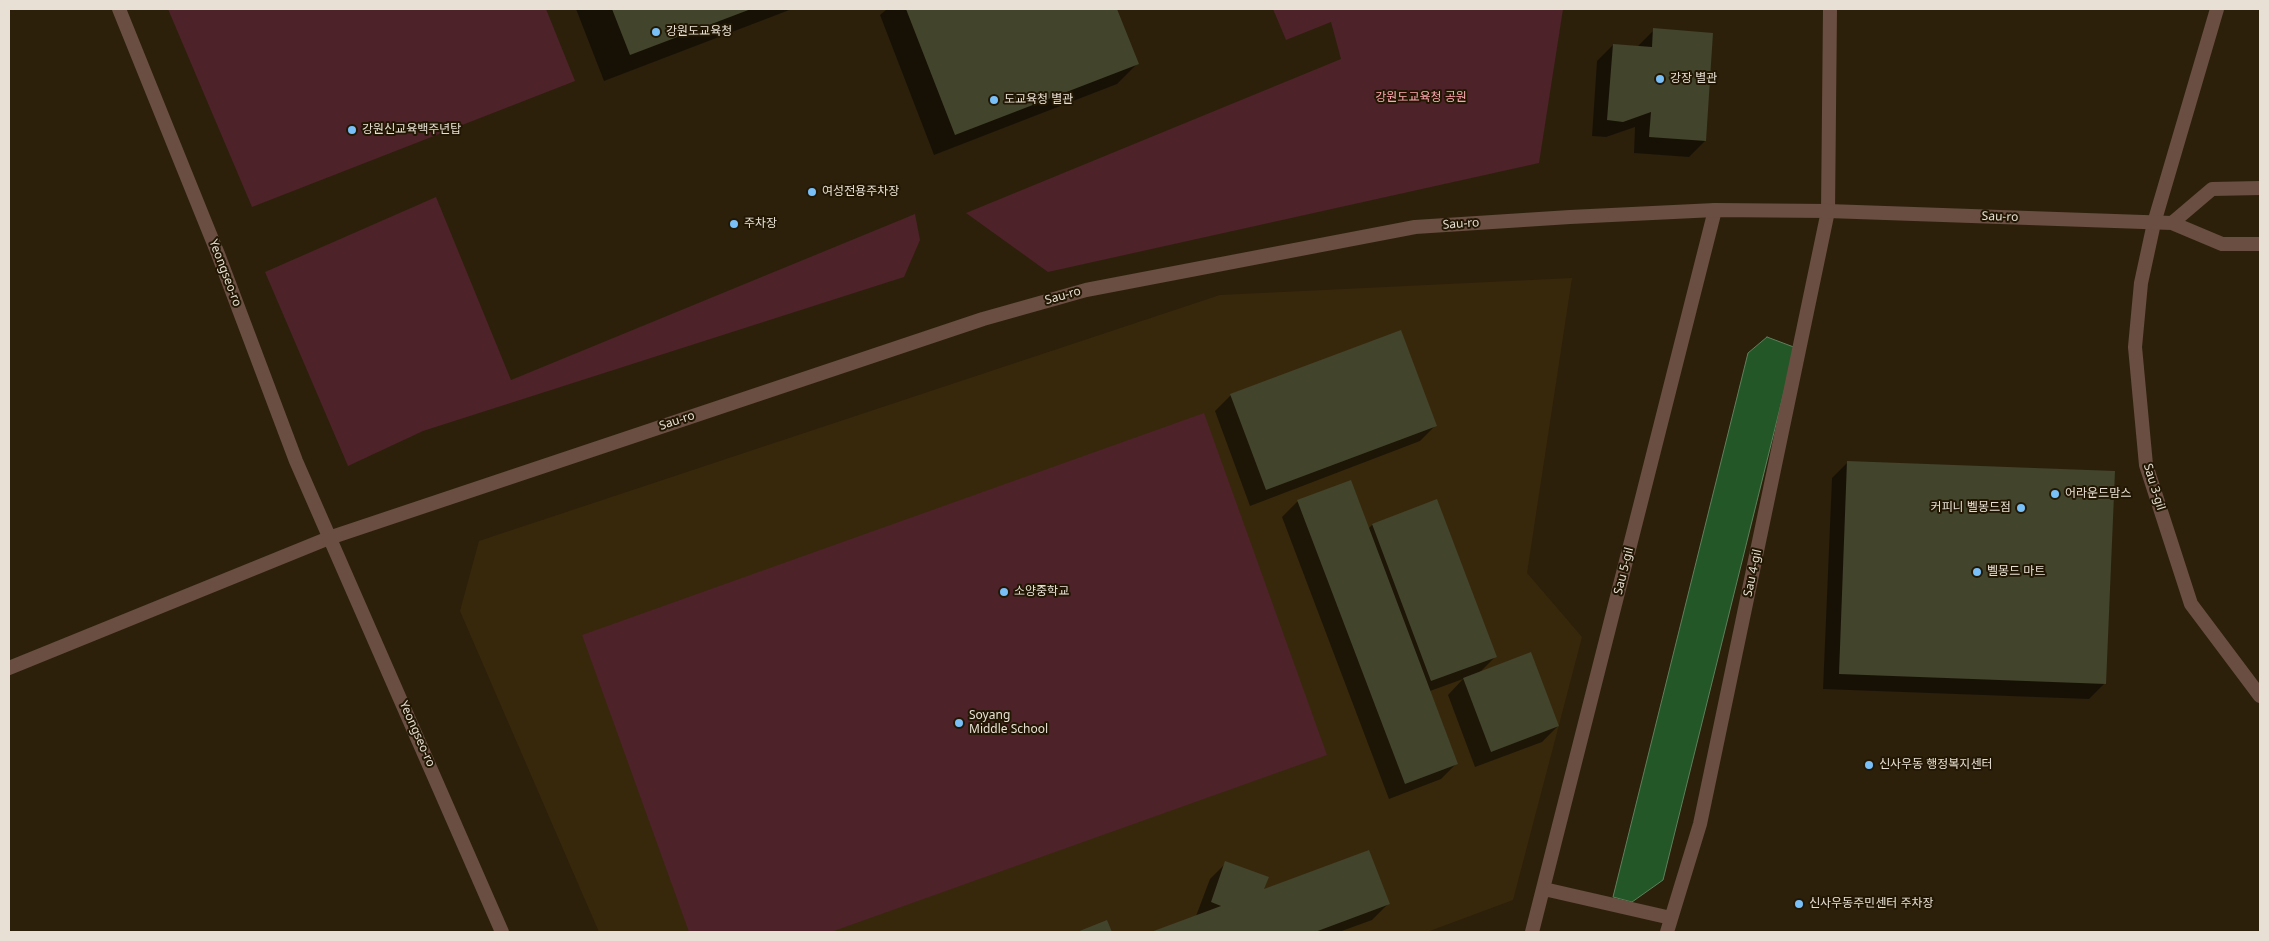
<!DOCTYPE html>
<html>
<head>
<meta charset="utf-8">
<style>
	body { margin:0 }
	#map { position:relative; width:2269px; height:941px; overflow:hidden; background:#2c200b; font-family:"Noto Sans",sans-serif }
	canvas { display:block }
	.frame { position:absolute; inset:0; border:10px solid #e8e0d4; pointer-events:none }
</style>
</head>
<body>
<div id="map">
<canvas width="2269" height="941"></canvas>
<div class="frame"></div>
</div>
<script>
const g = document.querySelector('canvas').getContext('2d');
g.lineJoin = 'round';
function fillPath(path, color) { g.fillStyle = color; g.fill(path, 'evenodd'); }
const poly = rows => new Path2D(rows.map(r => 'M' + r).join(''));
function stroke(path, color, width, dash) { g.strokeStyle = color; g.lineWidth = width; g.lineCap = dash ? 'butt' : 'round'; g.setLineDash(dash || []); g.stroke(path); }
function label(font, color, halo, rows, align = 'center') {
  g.font = font + ' "Noto Sans","Noto Sans KR",sans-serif'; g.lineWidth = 4; g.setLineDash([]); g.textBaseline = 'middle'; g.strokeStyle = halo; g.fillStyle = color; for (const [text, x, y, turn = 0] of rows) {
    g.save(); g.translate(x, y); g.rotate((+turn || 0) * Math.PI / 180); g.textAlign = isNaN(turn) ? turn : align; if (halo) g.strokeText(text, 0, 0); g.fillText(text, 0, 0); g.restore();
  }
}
fillPath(poly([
	[1572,278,1527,573,1582,637,1513,900,1427,932,599,932,460,611,479,541,1220,295]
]), '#37280c');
fillPath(poly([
	[168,9,546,9,575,81,252,207],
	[1273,9,1563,9,1539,163,1048,272,966,213,1341,59,1331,22,1286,40],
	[436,197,511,380,915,214,920,240,904,277,423,431,348,466,265,272],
	[1204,413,1327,755,831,932,689,932,582,635]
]), '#4d2228');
const water = poly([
	[1767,337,1799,349,1786,384,1663,880,1632,902,1613,897,1748,353,1767,337]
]);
fillPath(water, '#235728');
stroke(water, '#5e805c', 1);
fillPath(poly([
	[576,9,792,9,604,81],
	[887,9,1116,9,1137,64,1117,84,934,155,880,15],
	[1654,30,1705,141,1689,157,1634,153,1635,127,1606,137,1592,136,1597,61,1613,45,1637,47],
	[1231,395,1436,425,1420,441,1250,506,1215,411],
	[1848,462,2105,683,2089,699,1823,689,1832,478],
	[1298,501,1368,529,1372,525,1436,501,1495,657,1480,672,1558,726,1542,742,1475,767,1448,695,1463,679,1430,691,1457,763,1441,779,1389,799,1282,517],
	[1226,863,1262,892,1388,904,1372,920,1339,932,1154,932,1196,916,1210,879]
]), '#0007');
fillPath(poly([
	[612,9,751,9,630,55],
	[906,9,1117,9,1139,64,955,135],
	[1653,28,1713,33,1706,141,1649,137,1651,112,1623,122,1607,120,1613,44,1652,47],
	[1401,330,1437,426,1266,490,1230,394],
	[1847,461,2115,471,2106,684,1839,674],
	[1351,480,1458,764,1405,784,1297,500],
	[1437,499,1497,657,1431,681,1372,524],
	[1531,652,1559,726,1491,752,1463,678],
	[1369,850,1390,904,1315,932,1151,932,1221,906,1211,902,1225,861,1269,877,1264,889],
	[1107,920,1112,932,1077,932]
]), '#42442c');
stroke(poly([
	[2154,223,2141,283,2135,347,2146,465,2191,604,2260,696]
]), '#6a4e41', 14);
stroke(poly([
	[2154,223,2217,9],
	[9,668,329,538],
	[1544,889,1671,918],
	[1532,932,1715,210],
	[1667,932,1700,824,1828,211,1830,9]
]), '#6a4e41', 14);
stroke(poly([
	[119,9,218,254,296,461,502,932],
	[2172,223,2212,189,2260,188],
	[329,538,983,319,1086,290,1415,227,1570,217,1715,210,1828,211,2172,223,2222,244,2260,244]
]), '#6a4e41', 14);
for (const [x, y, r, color] of [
	[656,32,5,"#79bff8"],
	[1660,79,5,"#79bff8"],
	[994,100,5,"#79bff8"],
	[352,130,5,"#79bff8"],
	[812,192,5,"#79bff8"],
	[734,224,5,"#79bff8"],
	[2055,494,5,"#79bff8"],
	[2021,508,5,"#79bff8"],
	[1977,572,5,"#79bff8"],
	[1004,592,5,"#79bff8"],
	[959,723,5,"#79bff8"],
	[1869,765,5,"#79bff8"],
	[1799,904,5,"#79bff8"]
]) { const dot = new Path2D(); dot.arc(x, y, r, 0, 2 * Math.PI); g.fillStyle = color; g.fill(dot); stroke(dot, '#221703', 2); }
label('12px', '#e8e0d4', '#221703', [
	["강원도교육청",666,32],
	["강장 별관",1670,79],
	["도교육청 별관",1004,100],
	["강원신교육백주년탑",362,130],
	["여성전용주차장",822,192],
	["주차장",744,224],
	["어라운드맘스",2065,494],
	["커피니 벨몽드점",2011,508,"right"],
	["벨몽드 마트",1987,572],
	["소양중학교",1014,592],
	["Soyang",969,716],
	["Middle School",969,730],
	["신사우동 행정복지센터",1879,765],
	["신사우동주민센터 주차장",1809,904]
], 'left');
label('12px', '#fea9b1', '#221703', [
	["강원도교육청 공원",1421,98]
]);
label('12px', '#e8e0d4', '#221703', [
	["Sau-ro",2000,217,2],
	["Sau-ro",1461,224,-4],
	["Yeongseo-ro",225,273,69],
	["Sau-ro",1063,296,-16],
	["Sau-ro",677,421,-18],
	["Sau 3-gil",2154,487,73],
	["Sau 5-gil",1624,571,-76],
	["Sau 4-gil",1753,573,-78],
	["Yeongseo-ro",417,734,66]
]);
</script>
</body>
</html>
